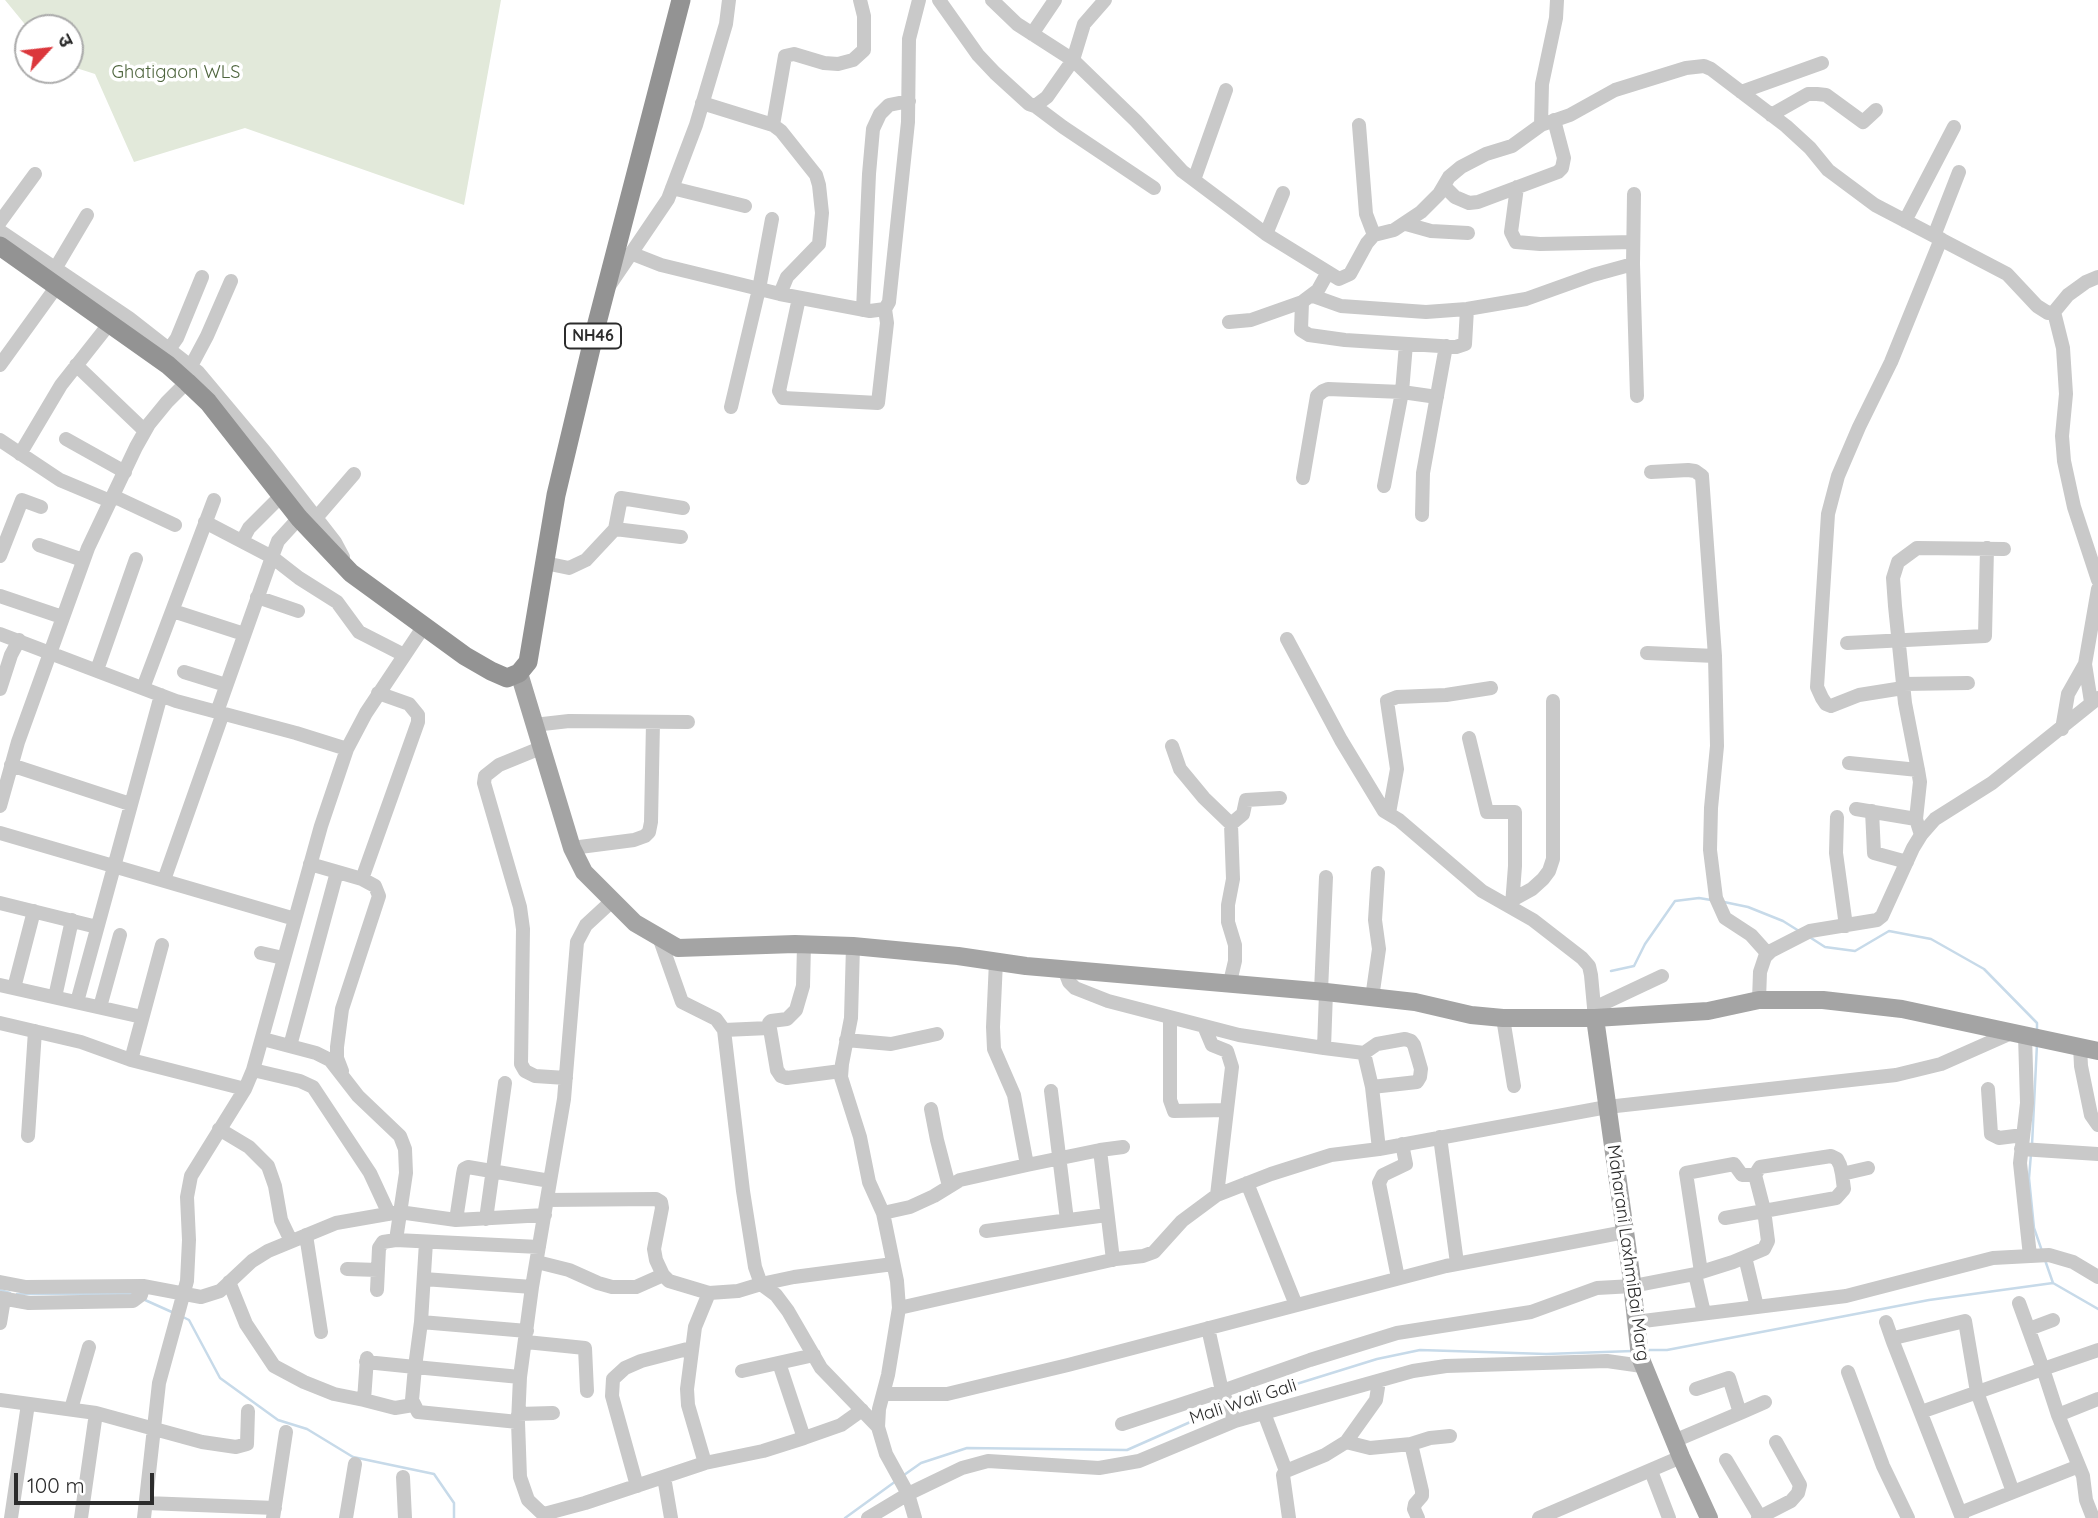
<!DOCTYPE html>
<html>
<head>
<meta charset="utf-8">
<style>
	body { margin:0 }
	#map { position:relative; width:2098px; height:1518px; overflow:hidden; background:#fff; font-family:Quicksand,"Noto Sans Devanagari",sans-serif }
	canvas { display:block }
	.north { position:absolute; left:14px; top:14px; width:70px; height:70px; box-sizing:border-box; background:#fff; border:2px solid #ababab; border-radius:50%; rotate:63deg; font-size:19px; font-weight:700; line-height:28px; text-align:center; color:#2c2c2c }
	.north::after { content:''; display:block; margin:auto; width:24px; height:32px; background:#db373c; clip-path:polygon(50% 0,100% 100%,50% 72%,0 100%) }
	.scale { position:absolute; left:14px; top:1473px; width:140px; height:32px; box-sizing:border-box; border:4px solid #2c2c2c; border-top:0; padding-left:9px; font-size:21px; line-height:24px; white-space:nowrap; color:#2c2c2c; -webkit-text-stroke:5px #fff; paint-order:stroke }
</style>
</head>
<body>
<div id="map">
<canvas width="2098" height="1518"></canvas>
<div class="north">उ</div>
<div class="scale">100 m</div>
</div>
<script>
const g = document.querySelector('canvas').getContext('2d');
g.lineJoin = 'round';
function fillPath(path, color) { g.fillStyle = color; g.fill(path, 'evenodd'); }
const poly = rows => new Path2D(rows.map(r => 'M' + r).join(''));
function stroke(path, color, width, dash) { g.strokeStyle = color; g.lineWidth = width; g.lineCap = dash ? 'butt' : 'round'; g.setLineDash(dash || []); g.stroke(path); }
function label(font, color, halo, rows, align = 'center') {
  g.font = font + ' Quicksand,sans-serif'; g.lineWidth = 7; g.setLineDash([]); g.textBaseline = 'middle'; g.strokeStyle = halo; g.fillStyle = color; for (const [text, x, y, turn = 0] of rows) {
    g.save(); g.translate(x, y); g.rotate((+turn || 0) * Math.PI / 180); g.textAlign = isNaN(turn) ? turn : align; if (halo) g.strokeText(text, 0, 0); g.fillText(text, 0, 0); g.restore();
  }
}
fillPath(poly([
	[5,0,501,0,464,205,245,128,134,162,95,74,70,66,70,28,28,28]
]), '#e2e9da');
stroke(poly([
	[1724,902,1748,907,1783,921,1799,931],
	[1811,938,1825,947,1855,951,1889,931,1931,939,1984,969,2037,1023,2037,1030],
	[1611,971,1634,966,1645,944,1675,901,1699,898,1711,900],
	[2032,1145,2037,1044],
	[2031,1154,2029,1178,2034,1228,2042,1251],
	[2045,1260,2053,1283],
	[0,1290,10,1293],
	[17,1294,132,1294],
	[145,1300,174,1313],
	[183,1317,189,1320,220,1378,278,1420,307,1429,353,1457,434,1474,454,1503,454,1518],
	[1647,1350,1667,1350,1929,1300,2053,1283,2098,1309],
	[1232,1404,1377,1359,1420,1350,1546,1354,1633,1351],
	[904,1475,921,1463,967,1448,1127,1450,1222,1408],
	[845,1518,896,1481]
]), '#c7dae9', 2.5);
stroke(poly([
	[939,0,978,55,995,73,1029,104,1035,106,1047,97,1073,60,1084,24,1105,0],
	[992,0,1017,24,1073,60,1136,121,1182,171,1266,234,1339,279,1350,274,1367,243,1374,235,1394,230,1421,212,1439,194,1449,177,1461,167,1486,154,1512,146,1541,125,1570,115,1615,90,1686,68,1704,66,1711,69,1786,126,1810,148,1828,170,1875,205,2007,274,2037,306,2048,313,2054,312,2068,295,2086,282,2098,277],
	[1032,34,1055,0],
	[1741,92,1822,63],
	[702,103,773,125,781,131,816,175,819,185,822,213,819,244,787,277,780,294],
	[1035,106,1063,127,1154,188],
	[1771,115,1808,94,1817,94,1826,95,1863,122,1876,110],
	[773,125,785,56,794,54,824,63,838,64,853,60,864,50,864,16,860,0],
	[1359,125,1366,214,1374,235],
	[1541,125,1542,84,1556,18,1557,0],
	[1194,180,1226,90],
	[1444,186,1455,197,1469,203,1478,202,1558,172,1562,168,1564,158,1554,120],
	[1517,187,1511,232,1516,242,1540,244,1633,242],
	[672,188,745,206],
	[1634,194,1633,264,1637,396],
	[1905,221,1954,127],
	[0,222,35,174],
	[1406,224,1431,231,1468,233],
	[0,231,129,318,198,372,265,452,335,542,343,557],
	[1266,234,1283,193],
	[1934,236,1959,172],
	[633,254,661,265,780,294,870,311,885,309,889,302,908,122,909,39,919,0],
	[55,269,87,215],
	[609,286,668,199,696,125,726,24,729,0],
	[1313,296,1341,306,1426,312,1467,309,1526,299,1593,275,1633,264],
	[799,298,779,391,783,398,878,403,887,323,885,309],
	[1302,302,1301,330,1309,335,1345,340,1456,347,1465,344,1467,309],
	[863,310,869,174,873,129,880,114,889,105,909,101],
	[2054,312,2063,348,2066,394,2062,436,2064,461,2074,507,2098,580],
	[1229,322,1251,320,1302,302,1318,290,1328,272],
	[170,348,177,338,202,277],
	[0,365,57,286],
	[76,365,145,431],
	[191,366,207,336,231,281],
	[731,407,759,289,772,219],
	[66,439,125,472],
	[0,440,60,480,110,501],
	[20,454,61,385,110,323],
	[1651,472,1688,470,1695,471,1702,476,1715,656,1717,746,1711,808,1710,850,1716,898,1725,918,1751,935,1768,954],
	[1303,478,1317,396,1323,391,1328,389,1402,392,1437,397],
	[1384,486,1402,392,1406,344],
	[113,496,175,525],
	[1422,515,1423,473,1446,346],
	[316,518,354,474],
	[205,522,272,557,299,578,337,602,359,632,404,655],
	[615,529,681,537],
	[242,541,249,528,281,496],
	[39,545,83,560],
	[0,556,22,500,41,507],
	[545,563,569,568,586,560,615,529,621,498,683,508],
	[0,596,62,617],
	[257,597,298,611],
	[173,611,244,634],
	[0,634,176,701,296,733,347,749],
	[1287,639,1341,740,1384,811,1399,820,1482,891,1533,920,1582,958,1589,966,1591,975,1595,1018],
	[1847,643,1985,636,1987,548],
	[1647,653,1715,656],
	[97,670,136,559],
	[184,672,226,685],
	[1903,684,1968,683],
	[143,688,214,500],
	[1903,688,1859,695,1831,706,1826,704,1822,698,1817,687,1828,514,1838,476,1859,427,1891,362,1941,239],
	[0,689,11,655,19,640],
	[2091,702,2085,664,2098,589],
	[217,712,272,557,278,541,299,518],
	[534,725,569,721,688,722],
	[2062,729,2068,694,2085,664],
	[1469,738,1487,812,1515,812,1515,866,1512,905],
	[1172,746,1180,769,1204,798,1231,824],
	[543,747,499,765,485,776,484,783,520,907,523,929,521,1064,525,1071,535,1076,566,1078],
	[1849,763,1918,770],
	[11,765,130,804],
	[0,806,18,742,88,548,136,447,149,424,167,402,187,382],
	[1856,809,1916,819],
	[1872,811,1874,853,1907,862],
	[1389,813,1397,769,1387,701,1397,697,1446,695,1491,688],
	[1837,817,1836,853,1846,926],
	[1231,824,1243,814,1246,800,1280,798],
	[0,833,295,919],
	[1921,835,1916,819,1920,782,1918,770,1905,703,1895,606,1893,578,1898,562,1917,548,2004,549],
	[572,848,634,840,645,836,649,832,651,822,653,722],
	[310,864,362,879,375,886,379,896,342,1009,337,1047,337,1058,342,1071],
	[362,879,418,722,418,715,409,704,378,693],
	[164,880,223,713],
	[1512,900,1532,889,1543,879,1549,871,1553,859,1553,701],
	[0,903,97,927],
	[659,937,682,1002,716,1019,724,1030,743,1191,755,1267,761,1284,776,1295,788,1311,821,1368,878,1427],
	[804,945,803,986,796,1010,787,1019,771,1021,769,1023,777,1070,781,1076,787,1078,841,1071],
	[853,946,851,1018,842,1064,841,1077,860,1137,869,1182,883,1213,897,1281,899,1308,888,1375,879,1409,878,1427,886,1454,908,1494,915,1518],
	[261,953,283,958],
	[996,961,993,1027,994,1049,1014,1095,1027,1165,1100,1150,1113,1260],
	[1064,969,1069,982,1075,988,1108,1001,1239,1035,1324,1048,1326,992],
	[1230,982,1235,961,1235,945,1228,922,1228,905,1233,879,1231,824],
	[0,985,142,1017],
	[14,988,34,911],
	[1321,991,1326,877],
	[55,997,72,920],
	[1372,998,1379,949,1375,920,1378,873],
	[1759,1000,1760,972,1765,957,1771,951,1810,931,1877,920,1882,916,1913,848,1921,835,1935,819,1992,783,2098,698],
	[77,1002,161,695],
	[100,1007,120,935],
	[1594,1008,1662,976],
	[1503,1018,1514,1086],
	[1170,1019,1170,1100,1174,1111,1227,1110],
	[0,1023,81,1042,131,1060,245,1089],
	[1204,1026,1212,1045,1227,1051,1232,1067,1217,1195],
	[724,1030,769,1028],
	[2025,1035,2027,1103,2020,1163,2030,1256],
	[263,1039,316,1053,330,1060,358,1096,400,1136,405,1149,406,1173,396,1240,539,1247],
	[846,1040,891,1044,937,1034],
	[290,1046,337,872],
	[2080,1046,2081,1066,2091,1115,2098,1125],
	[1324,1048,1364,1053,1372,1087,1379,1149],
	[1364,1053,1377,1044,1405,1039,1411,1041,1414,1045,1421,1069,1420,1077,1417,1082,1372,1087],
	[131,1060,162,945],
	[253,1070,300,1081,313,1087,370,1173,389,1214],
	[1988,1089,1991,1134,1999,1138,2023,1135],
	[1051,1091,1067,1220],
	[931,1109,937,1140,949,1186],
	[219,1129,249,1147,268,1166,275,1186,281,1220,291,1241],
	[28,1136,35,1031],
	[1440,1137,1457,1263],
	[2021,1149,2098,1154],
	[1100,1150,1123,1147],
	[1755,1175,1760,1167,1831,1156,1837,1159,1840,1165,1842,1174],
	[1247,1183,1296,1305],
	[547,1200,656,1199,661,1202,662,1208,654,1249,656,1260,663,1275,669,1281,709,1293,738,1291,761,1284,794,1277,893,1264],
	[883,1213,910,1207,934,1196,960,1180,1027,1165],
	[1725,1218,1836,1198,1844,1189,1842,1174,1868,1168],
	[486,1219,505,1083],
	[456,1220,463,1174,464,1169,468,1167,550,1181],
	[986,1231,1107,1215],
	[306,1235,321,1332],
	[426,1242,421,1322,415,1367,520,1377],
	[1745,1257,1757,1307],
	[537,1262,569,1270,598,1283,612,1287,636,1287,663,1275],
	[347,1269,378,1270],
	[1695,1274,1704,1313],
	[1398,1278,1379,1183,1383,1175,1406,1164,1402,1144],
	[424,1279,532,1287],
	[0,1282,26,1287,143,1286,201,1297,220,1291,252,1261,268,1251,336,1223,399,1212,456,1220,545,1215],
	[229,1282,246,1324,274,1366,304,1382,334,1394,364,1400,367,1358],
	[377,1290,379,1248,383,1242,396,1240],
	[0,1298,29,1303,133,1301,141,1295,143,1286],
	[899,1308,1116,1259,1143,1256,1154,1252,1182,1221,1217,1195,1271,1174,1331,1155,1379,1149,1607,1107,1896,1075,1941,1064,2011,1033],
	[421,1322,527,1331],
	[1635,1322,1846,1296,1993,1258,2049,1255,2073,1262,2098,1277],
	[1886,1322,1893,1342],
	[0,1323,4,1299],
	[2029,1329,2053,1320],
	[526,1342,585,1348,587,1391],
	[366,1362,415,1367,412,1400,418,1412,518,1422],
	[779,1363,804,1438],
	[742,1371,814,1355],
	[1848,1372,1883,1466,1908,1518],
	[884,1394,947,1394,1068,1365,1446,1266,1625,1232],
	[0,1400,96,1413,202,1442,236,1447,247,1444,248,1411],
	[364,1400,395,1408,413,1405],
	[71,1409,89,1347],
	[1921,1412,2043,1369,2019,1303],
	[1264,1413,1286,1471],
	[1740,1413,1765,1402],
	[518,1414,553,1413],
	[2058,1415,2098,1399],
	[1235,1421,1222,1391,1310,1360,1397,1333,1531,1312,1597,1288,1633,1286,1695,1274,1733,1262,1764,1249,1768,1241,1764,1210,1755,1175,1742,1175,1734,1164,1686,1173,1701,1272],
	[1122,1424,1222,1391,1208,1328],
	[1674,1441,1740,1413,1729,1378,1696,1389],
	[1346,1442,1370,1448,1411,1444,1430,1438,1450,1436],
	[1411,1444,1422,1491,1422,1496,1415,1504,1414,1509,1418,1518],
	[1726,1460,1760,1517],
	[705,1463,688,1405,687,1389,695,1327,709,1293],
	[1651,1471,1669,1518],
	[403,1477,405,1518],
	[664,1477,671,1518],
	[637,1486,612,1396,613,1379,625,1368,641,1361,691,1348],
	[146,1503,275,1508],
	[1960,1513,2079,1466],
	[544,1514,585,1503,705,1463,763,1451,804,1438,841,1425,862,1410],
	[11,1518,28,1404],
	[81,1518,96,1413],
	[144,1518,159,1383,187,1281,189,1240,187,1197,191,1176,245,1089,253,1070,321,826,347,749,366,713,424,626],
	[273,1518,286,1432],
	[346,1518,355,1464],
	[547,1518,528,1500,520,1477,518,1422,520,1377,532,1287,564,1099,577,942,586,925,612,901],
	[868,1518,908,1494,962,1468,988,1461,1099,1468,1139,1461,1235,1421,1413,1371,1446,1366,1607,1361,1642,1366],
	[1289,1518,1283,1475,1286,1471,1325,1455,1346,1442,1376,1400,1379,1381],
	[1539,1518,1681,1457],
	[1758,1518,1791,1501,1798,1493,1800,1485,1776,1442],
	[1962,1518,1893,1342,1898,1337,1965,1321,1977,1392,2013,1492],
	[2093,1518,2086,1500,2083,1476,2058,1415,2043,1369,2098,1350]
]), '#c9c9c9', 14);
stroke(poly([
	[519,673,572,848,584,872,635,923,678,948,795,944,853,946,958,956,1026,966,1326,992,1415,1002,1471,1015,1503,1018,1595,1018,1708,1011,1759,1000,1823,1000,1902,1009,2098,1051],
	[1595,1018,1631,1274,1640,1357,1681,1457,1709,1518]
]), '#a4a4a4', 18);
stroke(poly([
	[0,246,168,365,187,382,208,402,299,518,351,573,465,656,491,671,507,678,519,673,528,662,556,495,597,323,681,0]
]), '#939393', 19);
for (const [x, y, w] of [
	[593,336,56]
]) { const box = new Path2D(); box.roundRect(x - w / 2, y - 12.5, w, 25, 5); g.fillStyle = '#fff'; g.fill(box); stroke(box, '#2c2c2c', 2); }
label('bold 16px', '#2c2c2c', null, [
	["NH46",593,336]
]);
label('18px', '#4e653d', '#fff', [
	["Ghatigaon WLS",176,73]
]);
label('18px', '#2c2c2c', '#fff', [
	["Maharani LaxhmiBai Marg",1628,1253,82],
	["Mali Wali Gali",1243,1402,-18]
]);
</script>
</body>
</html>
